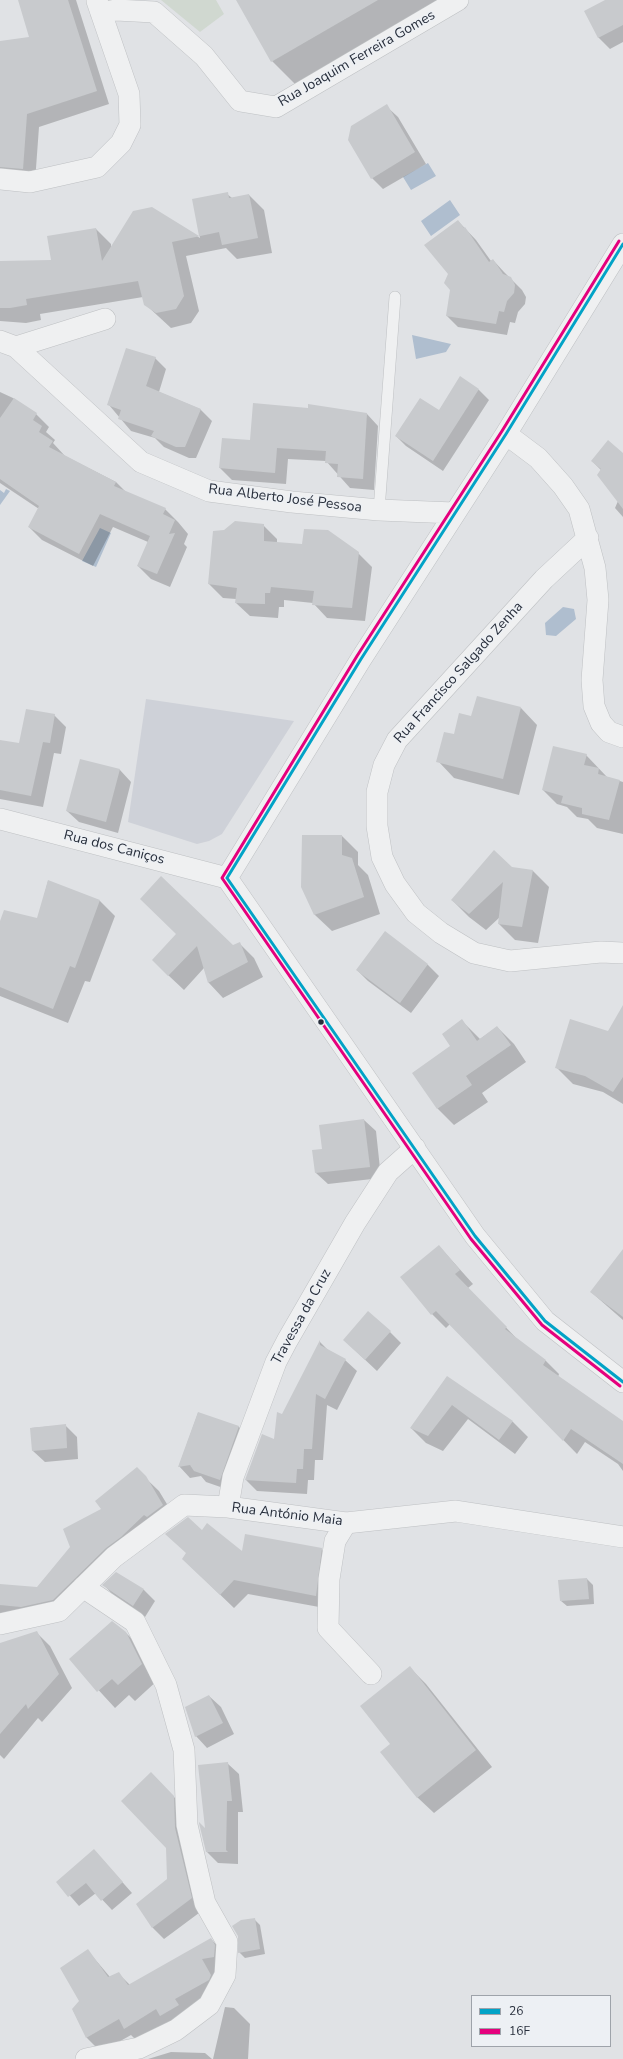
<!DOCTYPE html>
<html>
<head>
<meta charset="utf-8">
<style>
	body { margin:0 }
	#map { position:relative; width:623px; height:2059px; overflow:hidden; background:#e0e2e5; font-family:"Nunito Sans",sans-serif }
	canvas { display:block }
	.legend { position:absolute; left:471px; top:1995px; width:140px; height:52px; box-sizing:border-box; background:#edf0f4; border:1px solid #9ea3aa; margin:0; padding:5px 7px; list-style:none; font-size:12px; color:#282f3c }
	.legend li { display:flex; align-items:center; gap:8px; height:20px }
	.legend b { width:20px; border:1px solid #9ea3aa }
</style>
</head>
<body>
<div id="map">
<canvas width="623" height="2059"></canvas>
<ul class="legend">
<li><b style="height:5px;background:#02a3c7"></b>26</li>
<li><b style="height:5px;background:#e5007d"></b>16F</li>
</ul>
</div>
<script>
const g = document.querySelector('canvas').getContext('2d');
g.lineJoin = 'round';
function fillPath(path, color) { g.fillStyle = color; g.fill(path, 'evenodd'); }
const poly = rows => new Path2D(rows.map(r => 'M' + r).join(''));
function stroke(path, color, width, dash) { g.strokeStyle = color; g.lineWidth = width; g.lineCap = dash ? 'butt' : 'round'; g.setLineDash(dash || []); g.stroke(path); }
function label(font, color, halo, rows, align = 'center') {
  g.font = font + ' "Nunito Sans",sans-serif'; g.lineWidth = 3; g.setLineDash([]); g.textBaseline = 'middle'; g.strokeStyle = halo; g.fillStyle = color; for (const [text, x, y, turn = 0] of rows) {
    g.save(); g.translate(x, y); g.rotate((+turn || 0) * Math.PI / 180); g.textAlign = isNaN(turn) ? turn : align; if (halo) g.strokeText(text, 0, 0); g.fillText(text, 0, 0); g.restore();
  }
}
fillPath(poly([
	[146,699,294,721,222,834,209,841,197,844,128,822]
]), '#ced1d8');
fillPath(poly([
	[161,0,216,0,224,14,200,32]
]), '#d0d8d0');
fillPath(poly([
	[428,163,436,176,411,190,403,177],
	[450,200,460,215,431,236,421,221],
	[412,335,451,344,446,352,416,359],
	[6,489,10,491,0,505,0,490,4,493],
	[100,528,111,533,96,567,82,561],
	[563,607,574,609,576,619,556,636,546,635,545,623]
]), '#afbecf');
fillPath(poly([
	[19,0,76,0,109,104,39,127,35,182,0,180,0,42,30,38],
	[237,0,458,0,302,91,272,61],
	[607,0,623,0,623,42,610,49,598,37],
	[386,106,398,117,426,164,383,189,372,178],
	[227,194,232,198,249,195,264,210,272,253,237,259,226,248,186,256,199,311,191,323,171,328,145,304,143,297,40,314,41,320,26,323,0,321,0,262,52,261,96,229,111,244,111,247,152,208,200,238,193,200],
	[458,221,476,240,491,261,493,260,504,272,522,290,526,297,525,304,518,312,515,323,510,322,507,335,458,327,447,316,451,290,449,274],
	[155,358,166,369,159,392,200,409,212,421,196,458,189,458,164,447,155,438,131,431,109,405],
	[460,378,479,390,489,400,443,471,406,446,396,436,439,411],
	[0,392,13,398,36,414,49,427,46,432,55,440,53,443,65,456,116,482,126,492,165,509,178,522,188,534,184,544,187,547,170,587,151,579,138,566,148,542,113,527,93,566,42,540,29,527,39,509,0,483],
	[367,414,378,426,374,490,350,488,326,461,288,459,286,484,232,480,220,468,223,439,251,441],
	[623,454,623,517,615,508,618,501,601,470,592,461],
	[263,525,277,539,277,543,358,553,372,567,365,621,327,618,313,603,284,600,284,607,279,607,278,618,250,616,236,603,236,599,223,598,209,584],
	[521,708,537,725,519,795,454,778,438,761,455,735,472,718],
	[54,715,66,727,61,754,54,753,43,807,0,799,0,741,19,745],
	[586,755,607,777,623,782,623,834,597,828,588,819,577,817,567,807,557,804,543,790],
	[81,760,120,770,131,782,118,833,79,822,67,811],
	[342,836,358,852,358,865,368,875,380,914,332,931,315,915,302,887],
	[512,868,533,871,549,887,538,943,515,940,499,924,500,917,486,930,469,917,452,900],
	[48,881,100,901,115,916,90,982,85,981,68,1023,0,996,0,924,38,919],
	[385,932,428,965,439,976,411,1013,368,981,357,970],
	[177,934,233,946,239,943,254,958,263,977,223,998,209,983,204,968,184,990,168,975],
	[623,1007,623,1104,603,1092,573,1084,556,1067,608,1032],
	[462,1021,480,1039,497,1027,514,1044,526,1062,482,1093,488,1102,454,1125,438,1109,413,1073,452,1047],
	[364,1120,376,1131,381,1178,328,1184,316,1173,323,1150],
	[439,1246,473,1284,468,1288,520,1342,546,1361,559,1374,558,1377,623,1422,623,1471,618,1464,585,1442,577,1454,450,1324,446,1328,432,1314],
	[623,1264,623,1320,591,1292],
	[390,1332,401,1343,377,1371,344,1340],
	[320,1342,330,1352,345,1360,357,1371,337,1410,327,1405,323,1460,315,1460,314,1480,308,1480,307,1494,257,1491,246,1480,274,1440,283,1415],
	[447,1377,513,1422,528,1437,515,1454,468,1419,443,1451,426,1443,411,1428],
	[198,1413,239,1427,250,1439,232,1491,206,1482,201,1476,190,1478,179,1466],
	[65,1425,77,1437,78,1459,45,1462,33,1451,31,1428],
	[136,1469,159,1491,176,1519,158,1527,66,1613,0,1617,0,1585,37,1588],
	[202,1531,243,1552,321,1549,335,1563,330,1609,248,1594,234,1608,183,1559],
	[116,1573,144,1590,155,1601,145,1617,115,1597,104,1585],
	[587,1579,593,1585,594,1604,567,1606,561,1601],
	[36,1632,50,1646,72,1688,42,1722,38,1718,4,1759,0,1755,0,1644],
	[126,1633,143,1650,158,1680,135,1701,129,1695,115,1708,70,1659],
	[410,1668,426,1684,492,1767,434,1813,417,1797],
	[209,1696,221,1707,234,1734,207,1748,196,1736],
	[227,1763,239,1774,243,1812,238,1812,238,1864,218,1863,207,1852,206,1830],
	[151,1774,185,1808,203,1910,164,1939,153,1928,137,1904,168,1880,167,1848],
	[94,1850,132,1893,112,1910,96,1893,79,1906,58,1882],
	[254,1919,260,1925,265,1954,245,1958,239,1952],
	[211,1939,225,1954,225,1990,139,2043,131,2035,101,2052,87,2038,73,2010,80,2001,88,1951,110,1977,118,1973,130,1985],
	[225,2007,234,2008,250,2024,248,2059,213,2059],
	[171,2052,205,2053,212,2059,148,2059]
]), '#0003');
fillPath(poly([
	[18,0,68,0,97,91,27,114,23,169,0,167,0,41,29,37],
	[236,0,378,0,271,62],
	[605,0,623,0,623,25,598,38,584,11],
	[387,104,415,152,371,179,348,140,351,126],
	[228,192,229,198,249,194,258,238,222,245,219,232,172,242,184,296,176,309,156,313,144,305,138,281,26,299,27,305,10,308,0,308,0,261,51,260,47,236,96,228,102,261,133,211,152,207,199,236,192,199],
	[458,220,464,228,465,227,489,262,493,259,503,274,511,277,515,285,514,293,507,301,504,312,499,311,496,324,446,316,450,290,444,283,448,274,424,245],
	[126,348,156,357,146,386,201,409,185,447,176,447,151,436,154,431,118,419,121,410,107,405],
	[460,376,479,389,433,461,395,436,420,398,439,410],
	[14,398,37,413,33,420,42,426,39,432,53,441,49,447,116,482,114,486,166,508,163,514,175,520,169,534,175,533,157,574,137,566,150,536,100,514,79,554,28,527,39,506,0,479,0,418],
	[253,403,308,408,308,404,367,413,363,479,337,477,338,464,325,463,326,451,277,448,275,473,219,468,222,438,250,440],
	[608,440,623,453,623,509,597,475,601,469,591,461],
	[235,521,264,524,264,541,302,544,304,529,328,530,359,552,352,608,312,605,314,591,271,587,270,593,265,593,265,604,235,603,237,588,208,584,213,531,224,530],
	[477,696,521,707,503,779,436,762,444,732,454,734,459,713,471,716],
	[26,709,55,714,50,743,43,742,31,796,0,790,0,740,19,743],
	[553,746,587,754,584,765,599,768,598,774,620,780,609,820,582,814,582,808,561,803,563,796,542,790],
	[80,759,120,769,106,822,66,811],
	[302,835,342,835,342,855,352,858,364,897,314,915,301,887],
	[494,850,512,867,533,870,522,927,498,924,503,882,469,914,451,900],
	[161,876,233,945,240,942,248,962,208,983,197,946,168,976,152,960,176,934,140,899],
	[48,880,100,900,75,968,70,966,53,1009,0,987,0,921,4,910,37,918],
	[385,931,428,964,400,1003,356,970],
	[623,1005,623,1077,613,1092,585,1076,555,1068,570,1019,608,1031],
	[462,1019,477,1041,497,1026,511,1045,466,1076,472,1085,437,1109,412,1073,450,1046,442,1034],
	[364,1119,370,1167,315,1173,312,1150,322,1149,319,1125],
	[439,1245,460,1270,455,1274,507,1327,505,1329,546,1360,543,1365,623,1421,623,1464,571,1429,563,1441,436,1311,431,1315,400,1277],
	[623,1249,623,1317,590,1292],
	[368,1311,391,1331,365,1360,343,1340],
	[320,1340,320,1345,346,1359,325,1399,316,1394,312,1449,304,1449,303,1469,297,1469,296,1483,245,1480,262,1434,274,1439,277,1412,282,1414],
	[447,1376,513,1421,499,1440,452,1405,428,1436,410,1428],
	[198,1412,239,1426,220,1480,194,1471,190,1465,178,1467],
	[66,1424,67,1448,32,1451,30,1428],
	[137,1467,146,1476,163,1505,147,1517,144,1515,121,1537,106,1548,53,1600,21,1607,0,1605,0,1584,37,1587,70,1547,63,1529,101,1509,95,1501],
	[188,1517,202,1530,207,1523,242,1551,245,1534,322,1548,316,1596,234,1580,220,1595,182,1559,186,1553,165,1534],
	[116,1572,144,1589,133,1606,102,1585],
	[587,1578,589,1599,560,1601,558,1580],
	[112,1621,126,1632,142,1664,118,1685,112,1679,97,1692,69,1659],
	[37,1631,59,1674,28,1709,26,1704,0,1734,0,1643],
	[410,1666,476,1750,417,1798,380,1752,390,1744,360,1706],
	[209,1695,223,1723,195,1737,185,1707],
	[228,1762,232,1801,227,1801,226,1850,228,1852,206,1852,199,1823,199,1822,205,1828,198,1765],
	[151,1772,174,1796,175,1828,192,1898,152,1928,136,1904,167,1879,166,1848,121,1801],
	[94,1849,123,1882,101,1901,86,1883,68,1897,56,1882],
	[255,1918,260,1949,238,1953,238,1936,232,1926,241,1920],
	[211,1938,215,1945,214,1957,202,1959,211,1975,209,1980,175,1999,179,2005,160,2016,156,2009,124,2029,119,2019,86,2038,72,2009,79,2001,60,1968,88,1949,108,1977,119,1972,128,1985]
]), '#c8cacd');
const lane = poly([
	[379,510,395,297]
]);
const street = poly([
	[101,13,116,10,154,12,204,56,240,101,276,107,458,0],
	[0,179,30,182,97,167,121,143,130,125,129,94,97,1],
	[0,341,16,347,141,462,209,491,292,502,379,510,454,513],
	[16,347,105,319],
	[506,434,538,458,563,486,579,509,595,568,598,600,592,680,594,706,601,723,609,732,623,737],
	[588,538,544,579,397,740,384,765,377,792,377,826,382,857,395,884,416,913,441,933,474,953,510,961,601,952,623,953],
	[0,819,227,878],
	[227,878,361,659,506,434,623,244],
	[227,878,475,1236,545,1321,623,1382],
	[228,1507,233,1477,276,1362,287,1341,355,1223,388,1172,415,1148],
	[346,1523,335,1541,329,1579,328,1628,371,1674],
	[83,1587,135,1622,166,1685,184,1750,187,1825,205,1903,227,1942,225,1975,209,2005,176,2030,139,2048,86,2059],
	[0,1624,59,1611,114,1557,184,1505,228,1507,346,1523,456,1511,623,1537]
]);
stroke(lane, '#bec0c3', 12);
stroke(street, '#bec0c3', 22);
stroke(lane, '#eff0f1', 11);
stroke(street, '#eff0f1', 21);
stroke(poly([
	[227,878,361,659,506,434,623,244],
	[227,878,475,1236,545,1321,623,1382]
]), '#02a3c7', 3);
stroke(poly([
	[619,241,502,431,357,656,222,878,471,1239,542,1325,620,1386]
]), '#e5007d', 3);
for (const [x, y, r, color] of [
	[321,1022,3.5,"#282f3c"]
]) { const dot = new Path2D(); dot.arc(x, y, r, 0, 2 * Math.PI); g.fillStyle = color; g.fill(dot); stroke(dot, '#edf0f4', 1.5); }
label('14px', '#282f3c', '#edf0f4', [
	["Rua Joaquim Ferreira Gomes",357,59,-30],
	["Rua Alberto José Pessoa",285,499,7],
	["Rua Francisco Salgado Zenha",459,673,-48],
	["Rua dos Caniços",114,848,14],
	["Travessa da Cruz",302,1317,-61],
	["Rua António Maia",287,1515,7]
]);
</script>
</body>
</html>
